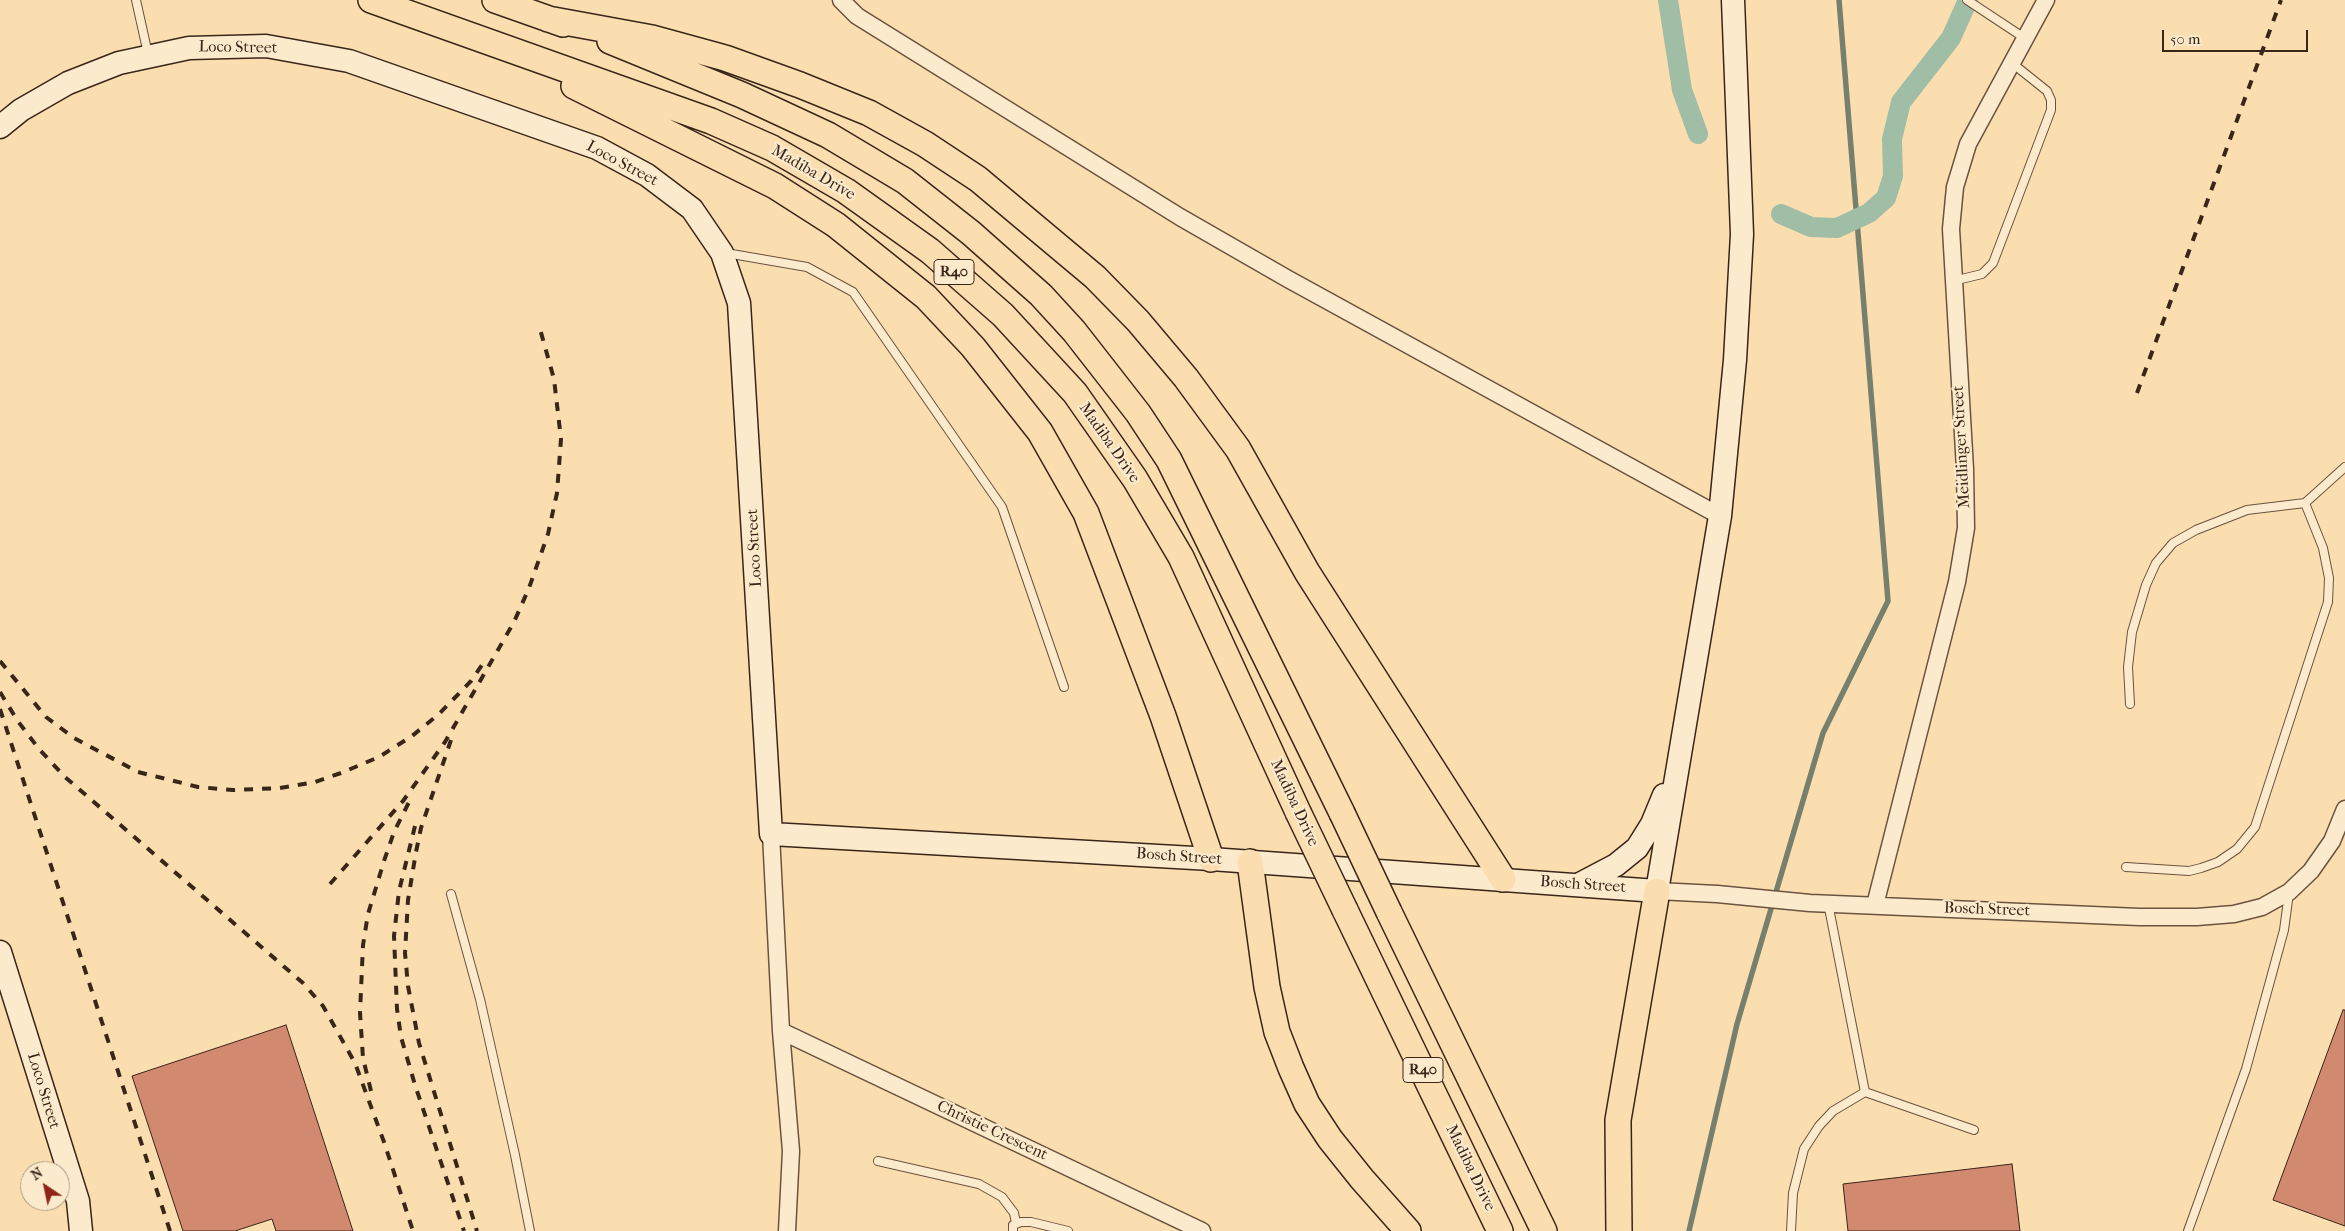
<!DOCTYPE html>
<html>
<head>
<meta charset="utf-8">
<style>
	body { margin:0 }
	#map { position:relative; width:2345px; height:1231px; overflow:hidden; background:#fbdeb0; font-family:"IM FELL French Canon",serif }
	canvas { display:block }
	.north { position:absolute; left:20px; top:1161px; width:50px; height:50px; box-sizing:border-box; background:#fceacc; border:1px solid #ae9b84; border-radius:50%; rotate:326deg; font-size:14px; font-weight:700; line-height:20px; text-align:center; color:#3a2519 }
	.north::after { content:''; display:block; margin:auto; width:18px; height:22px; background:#8f2418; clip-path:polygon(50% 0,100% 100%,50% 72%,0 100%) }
	.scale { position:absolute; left:2162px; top:30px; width:146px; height:22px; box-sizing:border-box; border:2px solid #3a2519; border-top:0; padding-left:6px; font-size:15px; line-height:18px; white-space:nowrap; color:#3a2519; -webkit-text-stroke:4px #fceacc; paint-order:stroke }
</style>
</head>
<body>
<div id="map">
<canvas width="2345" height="1231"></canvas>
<div class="north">N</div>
<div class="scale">50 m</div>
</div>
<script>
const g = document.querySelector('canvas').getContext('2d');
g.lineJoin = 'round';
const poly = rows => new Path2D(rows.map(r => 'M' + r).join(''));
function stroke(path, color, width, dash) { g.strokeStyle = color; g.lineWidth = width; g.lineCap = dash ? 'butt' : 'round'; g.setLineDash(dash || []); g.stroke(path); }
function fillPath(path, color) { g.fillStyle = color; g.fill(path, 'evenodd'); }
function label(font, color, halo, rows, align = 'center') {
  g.font = font + ' "IM FELL French Canon",serif'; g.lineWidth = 4.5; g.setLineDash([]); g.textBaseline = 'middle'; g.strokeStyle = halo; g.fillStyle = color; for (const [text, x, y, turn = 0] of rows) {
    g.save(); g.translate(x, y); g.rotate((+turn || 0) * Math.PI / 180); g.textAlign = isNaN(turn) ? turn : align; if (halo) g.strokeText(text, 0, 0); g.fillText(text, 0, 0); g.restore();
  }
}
stroke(poly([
	[1689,1231,1737,1024,1823,733,1888,601,1839,0]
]), '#77806d', 5.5);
stroke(poly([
	[1668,0,1682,90,1698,134],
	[1781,214,1811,227,1837,228,1869,213,1886,198,1893,176,1892,139,1901,102,1951,38,1968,0]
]), '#a0bda5', 20);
const building = poly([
	[2343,1010,2345,1010,2345,1226,2273,1200,2343,1010],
	[286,1025,353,1231,276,1231,272,1219,235,1231,183,1231,132,1076,286,1025],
	[2012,1164,2020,1231,1848,1231,1843,1184,2012,1164]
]);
fillPath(building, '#d18a6f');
stroke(building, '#3a2519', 1);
const lane = poly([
	[136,0,148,54],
	[1967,0,2026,39],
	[726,253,807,267,853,292,1002,507,1064,687],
	[1953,281,1982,274,1993,263,2051,110,2051,100,2047,91,2012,63],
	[2130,704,2128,667,2132,632,2146,585,2156,563,2173,543,2196,530,2247,510,2305,503],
	[2126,867,2189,871,2201,868,2218,862,2237,849,2255,827,2328,602,2329,578,2323,548,2305,503,2345,467],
	[451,894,480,999,515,1155,530,1231],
	[1828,903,1865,1092],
	[878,1161,979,1184,1002,1197,1014,1213,1016,1223],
	[1013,1231,1013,1225,1021,1222,1031,1222,1068,1231],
	[1791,1231,1793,1193,1804,1149,1819,1126,1833,1111,1865,1092,1974,1130],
	[2188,1231,2246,1069,2284,930,2289,893]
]);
const street = poly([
	[841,0,857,16,1180,217,1288,279,1720,516],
	[771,834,781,1031,791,1151,787,1231],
	[1657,891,1717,894,1810,903,2139,917,2197,917,2234,914,2262,907,2289,892,2311,871,2332,841,2345,809],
	[1875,905,1957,582,1966,528,1965,469,1951,229,1955,187,1968,144,2046,0],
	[781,1031,1202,1231]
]);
const secondary = poly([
	[0,127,21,110,68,83,119,63,189,48,266,46,349,61,597,148,647,175,692,209,722,253,739,303,771,834,1211,859,1657,891,1720,516,1735,360,1742,234,1733,0],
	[1578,885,1616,865,1637,848,1652,824,1664,795],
	[0,952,78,1201,81,1231]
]);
const primary = poly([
	[371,0,711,121,772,148,846,191,930,251,1003,315,1075,393,1135,479,1181,557,1298,812],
	[495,0,563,24],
	[548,19,652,38,725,58,800,85,869,113,925,144,978,179,1095,277,1138,321,1186,378,1238,449,1307,572,1503,879],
	[610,41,742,95,828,135,905,181,971,233,1041,295,1074,331,1138,413,1169,460,1342,813],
	[574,86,775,186,836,225,926,297,973,347,1040,432,1086,513,1163,716,1211,859],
	[1250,862,1267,987,1277,1032,1291,1068,1307,1104,1330,1139,1362,1179,1408,1231],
	[1345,910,1500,1231],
	[1389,912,1544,1231],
	[1619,1231,1618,1120,1657,891]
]);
stroke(lane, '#6a533f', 10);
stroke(street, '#6a533f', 19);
stroke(secondary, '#3a2519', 25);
stroke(primary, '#3a2519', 28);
stroke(lane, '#fceacc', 8);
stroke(street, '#fceacc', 16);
stroke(secondary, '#fceacc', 22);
stroke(primary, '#fbdeb0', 25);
stroke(poly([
	[2137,393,2281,0],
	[0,661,46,717,74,738,138,772,198,787,233,790,280,788,315,782,341,773,379,757,412,736,439,714,471,681,482,665],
	[0,692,17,720,39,749,65,777,303,983,323,1006,355,1063,384,1142,413,1231],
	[0,709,170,1231],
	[451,740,421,828,416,852,408,900,405,953,408,986,419,1043,477,1231],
	[415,826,399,891,394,936,397,1009,401,1037,415,1085,464,1231],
	[330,884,403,801,445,742,514,622,529,588,548,534,557,493,561,439,554,379,540,329],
	[371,1091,363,1058,360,1013,363,945,368,914,384,861,394,832,411,798]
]), '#3a2519', 4, [9, 9]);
const primaryBridge = poly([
	[1298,812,1345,910],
	[1342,813,1389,912]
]);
stroke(primaryBridge, '#3a2519', 28, []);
stroke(primaryBridge, '#fbdeb0', 25);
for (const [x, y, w] of [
	[954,272,40],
	[1423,1070,40]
]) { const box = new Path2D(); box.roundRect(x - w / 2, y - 12.5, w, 25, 4); g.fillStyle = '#fceacc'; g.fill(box); stroke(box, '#3a2519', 1); }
label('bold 15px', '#3a2519', null, [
	["R40",954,272],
	["R40",1423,1070]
]);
label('16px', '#3a2519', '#fceacc', [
	["Loco Street",238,48,1],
	["Loco Street",622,164,28],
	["Madiba Drive",813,173,30],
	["Madiba Drive",1109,443,55],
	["Meidlinger Street",1962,447,-93],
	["Loco Street",755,548,-93],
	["Madiba Drive",1294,803,65],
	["Bosch Street",1179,857,4],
	["Bosch Street",1583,885,4],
	["Bosch Street",1987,910,2],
	["Loco Street",43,1091,73],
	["Christie Crescent",992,1131,25],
	["Madiba Drive",1470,1168,64]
]);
</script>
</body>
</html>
